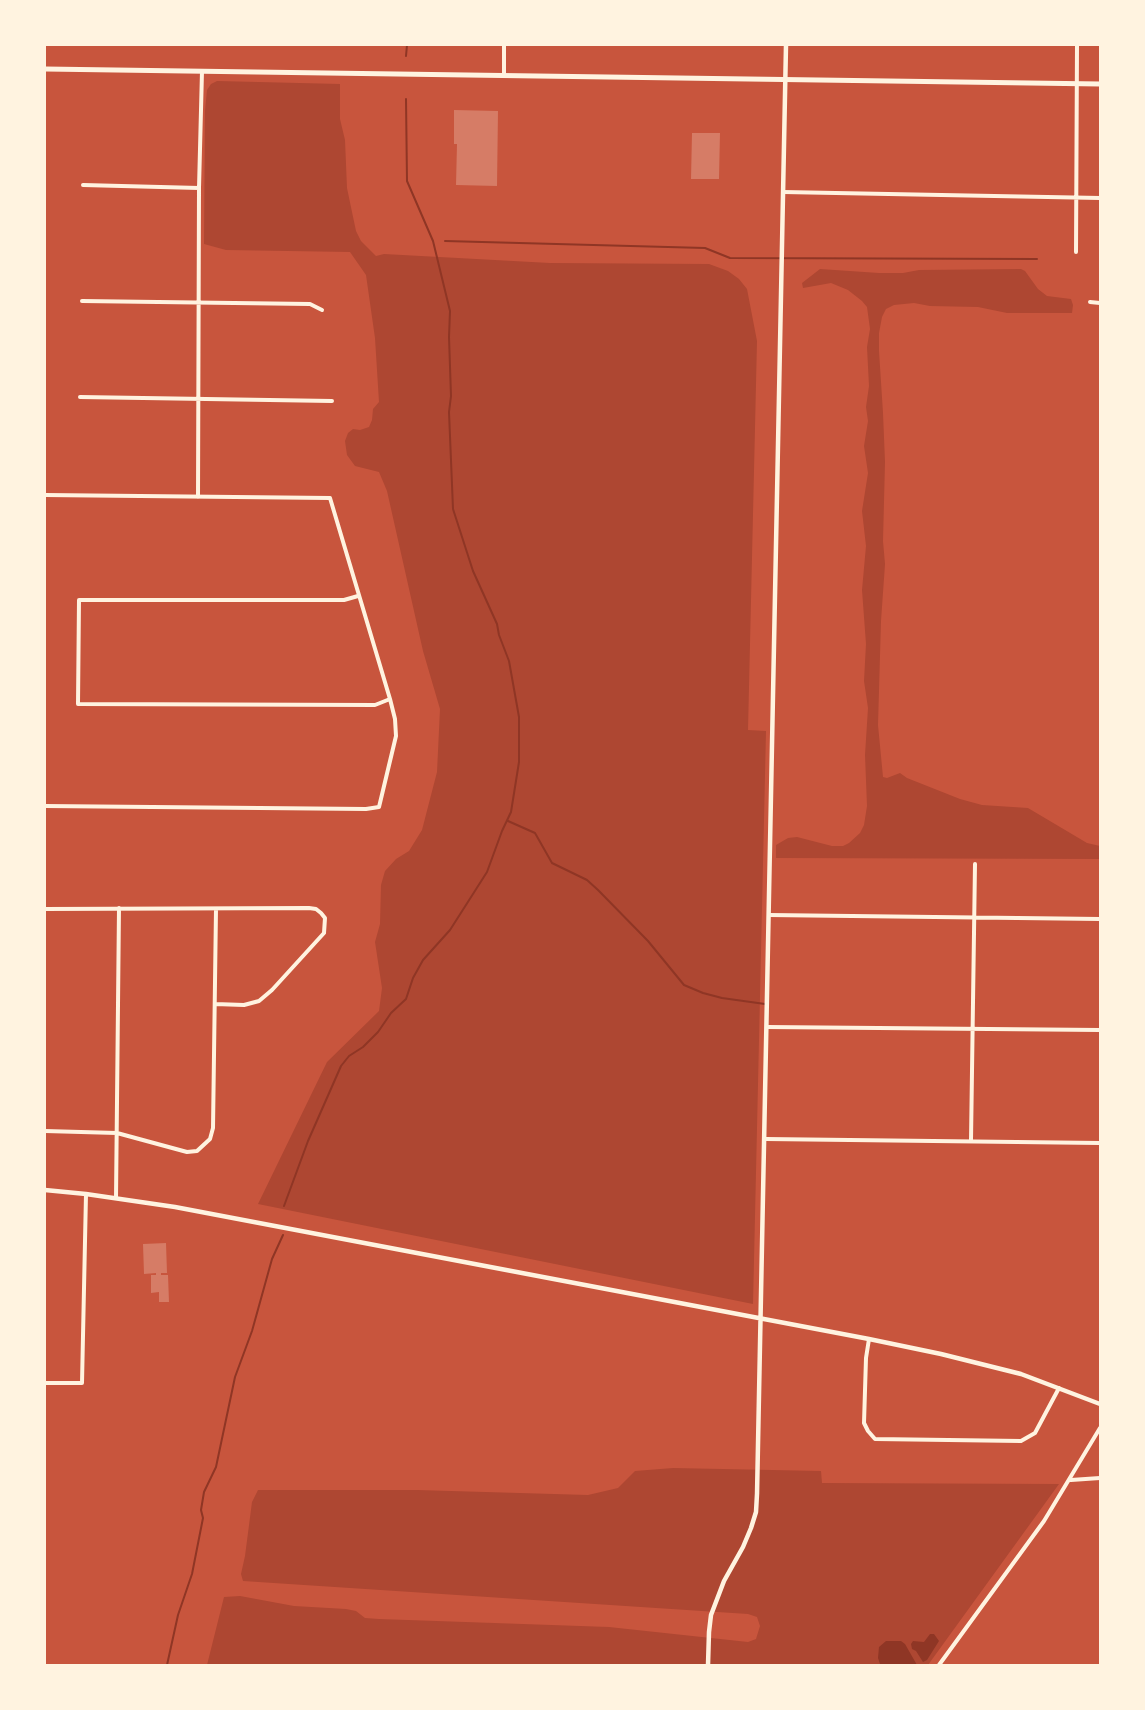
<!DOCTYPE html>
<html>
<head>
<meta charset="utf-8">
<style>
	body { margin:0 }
	#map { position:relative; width:1145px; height:1710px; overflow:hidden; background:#c8553d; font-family:"Space Grotesk",sans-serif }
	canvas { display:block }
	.frame { position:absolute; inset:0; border:46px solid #fff3e0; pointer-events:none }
</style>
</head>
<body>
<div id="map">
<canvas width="1145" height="1710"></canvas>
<div class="frame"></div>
</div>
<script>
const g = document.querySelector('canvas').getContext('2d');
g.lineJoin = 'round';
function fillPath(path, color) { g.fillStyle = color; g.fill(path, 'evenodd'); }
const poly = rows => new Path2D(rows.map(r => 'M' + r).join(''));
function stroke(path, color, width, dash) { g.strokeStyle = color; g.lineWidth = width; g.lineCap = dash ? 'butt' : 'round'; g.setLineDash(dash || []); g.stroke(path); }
fillPath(poly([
	[217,81,340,84,340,119,345,140,347,188,352,212,356,231,361,241,376,256,384,254,550,263,709,264,728,271,739,279,747,289,757,341,748,730,766,731,753,1304,258,1204,327,1062,379,1011,382,988,375,942,380,924,381,885,385,871,396,859,409,851,422,830,437,772,440,709,423,651,387,491,379,472,355,466,347,455,345,441,348,433,353,429,360,430,369,427,372,420,373,409,379,402,375,338,366,275,350,252,226,250,204,244,205,111,207,90,211,84],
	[820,269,879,273,903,273,919,270,1021,269,1025,271,1038,289,1047,296,1071,299,1073,305,1072,313,1007,313,978,307,930,306,914,303,894,305,886,309,882,317,879,333,879,351,883,413,885,462,883,541,885,564,881,621,878,725,883,777,887,778,900,773,907,778,960,799,982,805,1028,808,1087,843,1100,846,1100,859,776,858,776,845,788,838,797,837,832,846,843,846,849,843,860,833,864,825,867,806,865,755,868,708,864,681,866,644,862,590,866,546,862,511,868,473,864,446,868,421,866,407,869,386,867,347,870,329,867,307,862,301,848,290,831,283,803,288,802,283],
	[673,1468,821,1471,822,1483,1059,1484,928,1665,207,1665,224,1597,240,1596,294,1606,346,1609,356,1611,365,1618,379,1619,609,1627,748,1642,756,1639,760,1626,757,1617,748,1614,243,1581,241,1574,245,1556,252,1502,258,1490,417,1490,588,1495,618,1488,635,1471]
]), '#ae4732');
fillPath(poly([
	[930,1634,934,1634,939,1641,927,1660,923,1662,916,1651,912,1649,911,1644,913,1641,924,1642],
	[886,1641,901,1641,905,1644,917,1665,880,1664,878,1658,879,1647]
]), '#8f3625');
stroke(poly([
	[406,56,407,45],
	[445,241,705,248,730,258,1037,259],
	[508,821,535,833,552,863,587,880,598,890,648,941,684,985,703,993,722,998,765,1004],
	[284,1206,308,1141,341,1066,349,1056,363,1047,378,1032,391,1013,406,999,413,978,423,960,450,930,487,872,502,831,511,812,519,762,519,717,509,661,499,635,497,624,473,571,453,509,449,412,451,396,449,337,450,311,433,241,407,181,406,99],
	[167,1665,178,1615,192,1574,203,1518,201,1510,204,1492,216,1467,235,1377,252,1331,272,1259,283,1235]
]), '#8f3625', 2);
fillPath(poly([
	[454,110,498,111,497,186,456,185,457,144,454,144],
	[692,133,720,133,719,179,691,179],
	[166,1243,167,1273,161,1273,161,1275,168,1275,169,1302,159,1302,159,1292,151,1293,151,1275,156,1275,156,1273,144,1274,143,1244]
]), '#d67c66');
stroke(poly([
	[504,45,504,75],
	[83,185,199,188],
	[783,192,1100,198],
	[1076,252,1077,45],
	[82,301,310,304,322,310],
	[1090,302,1100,303],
	[80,397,332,401],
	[45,495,330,498,390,699,395,719,396,736,379,807,366,809,45,806],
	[198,497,199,188,202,71],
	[358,596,344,600,79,600,78,704,375,705,390,699],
	[45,909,309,908,316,909,321,913,325,918,324,933,272,990,259,1001,244,1005,215,1004],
	[769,915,1100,919],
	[767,1027,1100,1030],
	[45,1131,117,1133,187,1152,197,1151,210,1139,213,1128,216,909],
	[766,1139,1100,1143],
	[971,1140,975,864],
	[116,1198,119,908],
	[869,1339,866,1358,864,1423,868,1431,875,1439,1021,1441,1035,1433,1059,1388],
	[45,1383,82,1383,86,1194],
	[1071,1480,1100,1478],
	[939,1665,1044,1521,1100,1428]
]), '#fff3e0', 4);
stroke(poly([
	[45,1190,86,1194,175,1207,869,1339,941,1354,1021,1374,1100,1404],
	[708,1665,709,1632,711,1615,724,1581,743,1547,751,1528,756,1512,757,1494,786,45]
]), '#fff3e0', 4.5);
stroke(poly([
	[45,69,1100,84]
]), '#fff3e0', 5);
</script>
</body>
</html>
